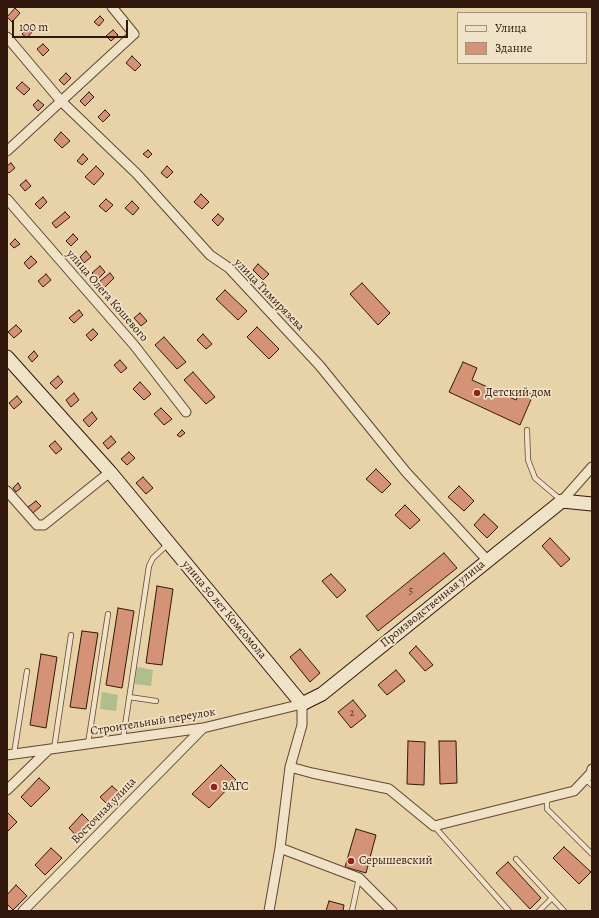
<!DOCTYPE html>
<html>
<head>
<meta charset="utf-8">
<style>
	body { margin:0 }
	#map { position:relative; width:599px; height:918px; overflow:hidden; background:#e8d3a8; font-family:Alegreya,serif }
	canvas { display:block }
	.frame { position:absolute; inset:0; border:8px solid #32170c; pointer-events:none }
	.legend { position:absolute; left:457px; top:12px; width:130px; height:52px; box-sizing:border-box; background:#f0e2c6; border:1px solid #a4917c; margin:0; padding:5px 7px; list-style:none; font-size:12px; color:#32170c }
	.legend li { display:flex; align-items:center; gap:8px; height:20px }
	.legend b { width:20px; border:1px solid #a4917c }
	.scale { position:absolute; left:12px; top:20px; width:116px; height:18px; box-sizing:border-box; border:2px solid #32170c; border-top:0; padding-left:5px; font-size:12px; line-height:14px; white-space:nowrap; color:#32170c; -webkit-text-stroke:3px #f0e2c6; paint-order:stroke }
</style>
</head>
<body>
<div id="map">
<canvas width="599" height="918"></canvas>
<div class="frame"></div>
<ul class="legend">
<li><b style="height:5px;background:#f0e2c6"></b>Улица</li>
<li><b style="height:11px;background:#d49277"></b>Здание</li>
</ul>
<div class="scale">100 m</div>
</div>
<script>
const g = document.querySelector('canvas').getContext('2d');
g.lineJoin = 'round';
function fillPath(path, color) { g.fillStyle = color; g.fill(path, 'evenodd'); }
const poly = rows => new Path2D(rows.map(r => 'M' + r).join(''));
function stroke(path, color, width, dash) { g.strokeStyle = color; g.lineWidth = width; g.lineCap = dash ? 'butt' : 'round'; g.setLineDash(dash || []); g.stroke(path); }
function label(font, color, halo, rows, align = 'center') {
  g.font = font + ' Alegreya,serif'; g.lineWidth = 3.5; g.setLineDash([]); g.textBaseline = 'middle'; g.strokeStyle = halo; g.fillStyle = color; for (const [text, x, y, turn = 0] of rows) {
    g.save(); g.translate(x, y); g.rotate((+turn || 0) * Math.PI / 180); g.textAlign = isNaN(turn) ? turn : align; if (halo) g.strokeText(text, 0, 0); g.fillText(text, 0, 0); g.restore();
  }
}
fillPath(poly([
	[137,667,153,670,151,686,135,684],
	[102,692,118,695,116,711,100,709]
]), '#afbe8c');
const building = poly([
	[15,8,20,13,12,22,7,17,15,8],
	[100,16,104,20,99,26,94,22,100,16],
	[28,28,32,32,27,38,22,34,28,28],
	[113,30,118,35,111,41,106,36,113,30],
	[43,44,49,50,43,56,37,49,43,44],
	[132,56,141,65,135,71,126,63,132,56],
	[66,73,71,78,64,85,59,80,66,73],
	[22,82,30,89,24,95,16,88,22,82],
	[89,92,94,97,85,106,80,101,89,92],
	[38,100,44,105,38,111,33,105,38,100],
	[105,110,110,115,103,122,98,117,105,110],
	[61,132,70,141,62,148,54,140,61,132],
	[148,150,152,154,148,158,143,154,148,150],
	[83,154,88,159,82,165,77,161,83,154],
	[11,163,15,168,9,173,7,171,7,166,11,163],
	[96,166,104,174,94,185,85,177,96,166],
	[167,166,173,172,167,178,161,173,167,166],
	[26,180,31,186,25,191,20,185,26,180],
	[201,194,209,202,202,209,194,202,201,194],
	[43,197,47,202,40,209,35,204,43,197],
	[106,199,113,205,106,212,99,206,106,199],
	[132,201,139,208,133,215,125,208,132,201],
	[65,212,70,217,56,228,52,223,65,212],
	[218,214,224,219,218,226,212,220,218,214],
	[73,234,78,239,71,246,66,241,73,234],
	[15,239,20,244,14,248,10,244,15,239],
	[86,251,91,257,84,263,80,257,86,251],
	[31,256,37,262,29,269,24,263,31,256],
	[258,264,269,274,263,280,253,270,258,264],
	[100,266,105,272,98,279,92,273,100,266],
	[110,273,114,278,104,288,99,282,110,273],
	[46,274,51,280,43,287,38,281,46,274],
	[362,283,390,313,378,325,350,294,362,283],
	[225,290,247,311,238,320,216,299,225,290],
	[79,310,83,315,74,323,69,318,79,310],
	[140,313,147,321,141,326,134,318,140,313],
	[16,325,22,331,14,338,8,332,16,325],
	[257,327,279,349,269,359,247,337,257,327],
	[93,329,98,334,91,341,86,335,93,329],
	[203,334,212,344,206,349,197,340,203,334],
	[164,337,186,362,177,369,155,345,164,337],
	[34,351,38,356,32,362,28,357,34,351],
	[120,360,127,368,121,373,114,365,120,360],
	[463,362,477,368,472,380,516,400,521,389,533,395,520,425,449,392,463,362],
	[193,372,215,397,206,404,184,380,193,372],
	[58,376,63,382,56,389,50,383,58,376],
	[140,382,151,394,144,400,133,389,140,382],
	[74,393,79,400,71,407,66,400,74,393],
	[17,396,22,402,14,409,9,403,17,396],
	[161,408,172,419,164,425,154,414,161,408],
	[92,412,97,419,89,427,83,420,92,412],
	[182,430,185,433,180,437,177,435,182,430],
	[111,436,116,442,108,449,103,443,111,436],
	[55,441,62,449,56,454,49,446,55,441],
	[129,452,135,458,127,465,121,459,129,452],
	[376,469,391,484,382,493,366,479,376,469],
	[143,477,153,488,146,494,136,483,143,477],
	[18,483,21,488,16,492,13,488,18,483],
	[459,486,474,501,464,511,448,497,459,486],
	[36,501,41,506,33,513,28,507,36,501],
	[405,505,420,520,410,529,395,515,405,505],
	[484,514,498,527,487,538,474,525,484,514],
	[550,538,570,559,561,567,542,546,550,538],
	[444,553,457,568,378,631,366,616,444,553],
	[331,574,346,590,337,598,322,581,331,574],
	[157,586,173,589,162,665,146,663,157,586],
	[118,608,134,611,122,688,106,685,118,608],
	[82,631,98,633,86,709,70,707,82,631],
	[416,646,433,665,425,671,409,653,416,646],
	[300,649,320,673,310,682,290,657,300,649],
	[41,654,57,657,46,728,30,725,41,654],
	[396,670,405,681,387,695,378,685,396,670],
	[353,700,366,716,351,728,338,712,353,700],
	[408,741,425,742,424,785,407,784,408,741],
	[439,741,456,741,457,783,440,784,439,741],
	[221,765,236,780,209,808,192,794,221,765],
	[39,778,50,788,31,807,21,797,39,778],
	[112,786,123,796,111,808,100,797,112,786],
	[7,812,17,822,7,832,7,812],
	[82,814,93,825,79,839,69,828,82,814],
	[356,829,376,835,366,873,345,867,356,829],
	[564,847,591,872,579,884,553,858,564,847],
	[51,848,62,858,45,875,35,865,51,848],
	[508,862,541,898,530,909,496,873,508,862],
	[16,885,27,896,13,910,7,904,7,895,16,885],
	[329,901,344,905,343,911,326,911,329,901]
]);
fillPath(building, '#d49277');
stroke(building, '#32170c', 1);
const lane = poly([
	[527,430,528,460,535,478,561,500],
	[129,697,156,701],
	[123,739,149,566,153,558,168,544],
	[88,744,108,614],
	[54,749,71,635],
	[14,754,27,671],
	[585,779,592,785],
	[547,798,547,809,592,854],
	[434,826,509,911],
	[516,859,552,898],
	[352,911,359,878],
	[539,911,552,898,564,911]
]);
const street = poly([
	[7,37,61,101,137,174,210,255,229,268,320,366,406,472,488,561],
	[7,151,134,34,112,7],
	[7,199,134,345,186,412],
	[7,491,37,525,44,525,110,472],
	[562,501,592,467],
	[7,755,203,728,302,704,302,725,290,767,280,848,269,911],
	[290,767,312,773,389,789,434,826,574,791,591,773,592,769],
	[7,790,48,750],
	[280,848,359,878,392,911],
	[23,911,203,728]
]);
const secondary = poly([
	[7,357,110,472,302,704,322,694,562,501,592,504]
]);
stroke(lane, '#604633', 6);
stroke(street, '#604633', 11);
stroke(secondary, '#32170c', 15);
stroke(lane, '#f0e2c6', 4.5);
stroke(street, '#f0e2c6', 9);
stroke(secondary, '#f0e2c6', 13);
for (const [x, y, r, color] of [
	[477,393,4,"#8f2418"],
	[214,787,4,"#8f2418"],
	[351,861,4,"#8f2418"]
]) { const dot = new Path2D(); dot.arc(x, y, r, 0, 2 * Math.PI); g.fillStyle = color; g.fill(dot); stroke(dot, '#f0e2c6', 1.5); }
label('10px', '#5a3627', null, [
	["5",411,592],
	["2",352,714]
]);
label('12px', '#32170c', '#f0e2c6', [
	["улица Тимирязева",269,295,46],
	["улица Олега Кошевого",107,296,49],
	["Производственная улица",433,604,-39],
	["улица 50 лет Комсомола",224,610,50],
	["Строительный переулок",153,722,-9],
	["Восточная улица",104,811,-46]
]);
label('12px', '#32170c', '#f0e2c6', [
	["Детский дом",485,393],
	["ЗАГС",222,787],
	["Серышевский",359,861]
], 'left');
</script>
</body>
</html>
